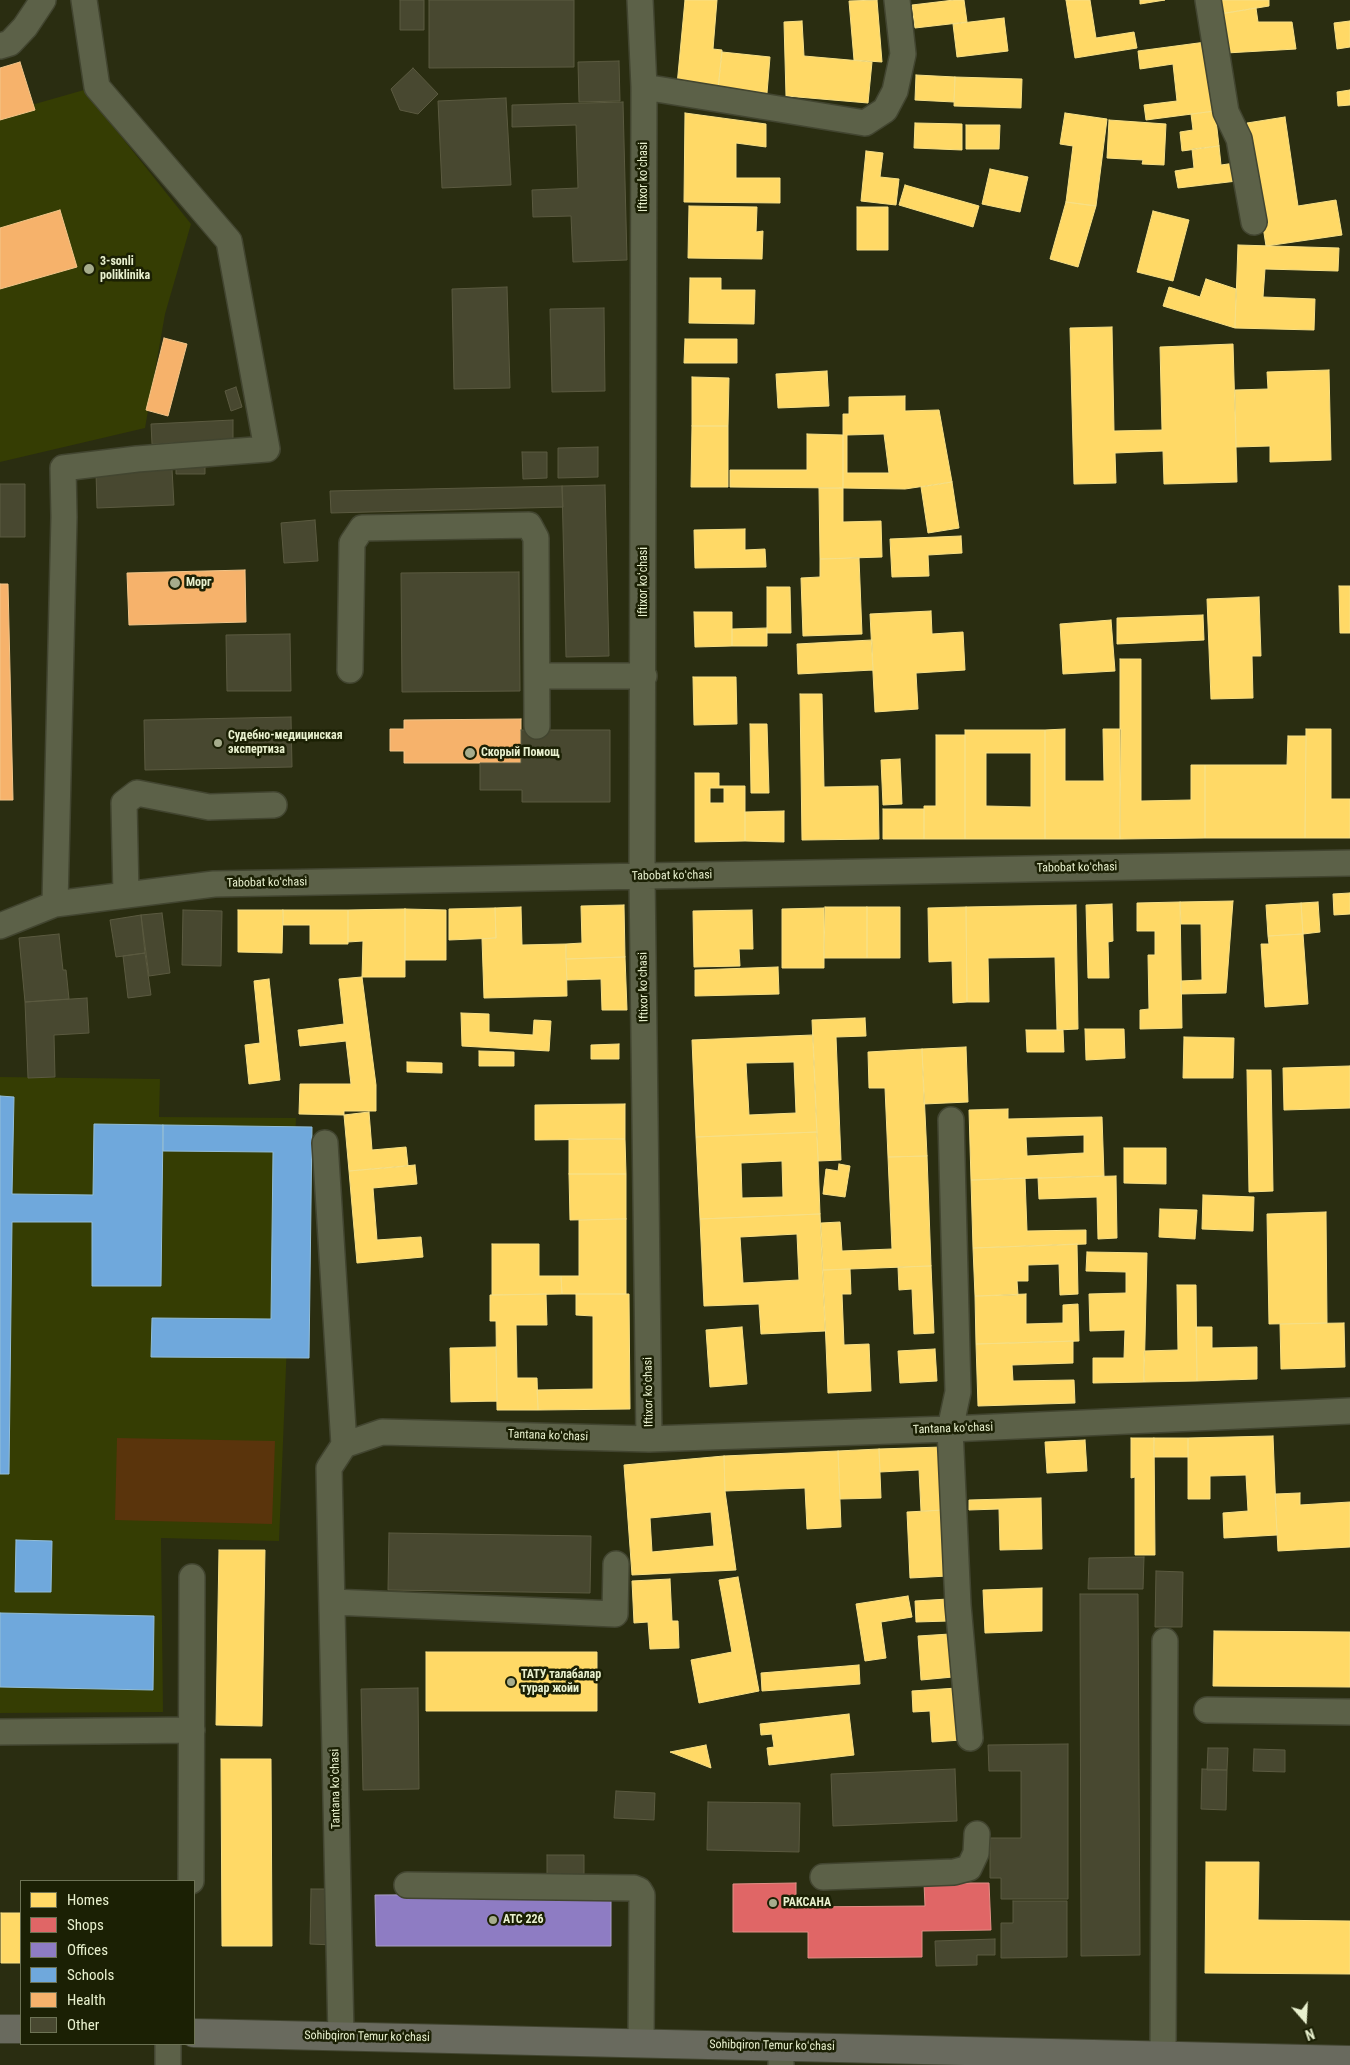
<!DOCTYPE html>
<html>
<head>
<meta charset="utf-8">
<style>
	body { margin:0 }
	#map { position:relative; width:1350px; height:2065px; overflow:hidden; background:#2a2d11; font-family:"Roboto Condensed",sans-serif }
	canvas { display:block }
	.legend { position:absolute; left:20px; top:1880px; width:175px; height:165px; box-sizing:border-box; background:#1b2004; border:1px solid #6d7355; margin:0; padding:6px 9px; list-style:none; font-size:15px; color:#e8f0ce }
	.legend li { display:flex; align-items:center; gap:10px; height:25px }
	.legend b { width:25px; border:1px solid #6d7355 }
	.north { position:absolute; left:1280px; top:1995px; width:50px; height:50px; -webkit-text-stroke:4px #1b2004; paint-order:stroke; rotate:161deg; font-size:14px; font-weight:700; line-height:20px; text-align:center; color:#e8f0ce }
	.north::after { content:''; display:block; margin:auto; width:18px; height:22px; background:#e8f0ce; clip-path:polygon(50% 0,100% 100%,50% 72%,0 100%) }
</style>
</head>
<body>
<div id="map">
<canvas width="1350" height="2065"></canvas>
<ul class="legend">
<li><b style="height:14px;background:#ffd966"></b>Homes</li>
<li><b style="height:14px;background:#e06666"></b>Shops</li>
<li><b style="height:14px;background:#8e7cc3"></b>Offices</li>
<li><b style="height:14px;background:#6fa8dc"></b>Schools</li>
<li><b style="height:14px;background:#f6b26b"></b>Health</li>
<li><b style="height:14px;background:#484830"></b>Other</li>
</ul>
<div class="north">N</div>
</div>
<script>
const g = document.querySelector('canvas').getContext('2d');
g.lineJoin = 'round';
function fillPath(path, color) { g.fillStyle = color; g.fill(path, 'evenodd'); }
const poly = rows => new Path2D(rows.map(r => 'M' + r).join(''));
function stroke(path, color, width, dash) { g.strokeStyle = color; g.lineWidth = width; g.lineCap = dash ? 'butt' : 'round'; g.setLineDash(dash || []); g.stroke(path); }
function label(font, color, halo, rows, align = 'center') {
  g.font = font + ' "Roboto Condensed",sans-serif'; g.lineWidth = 5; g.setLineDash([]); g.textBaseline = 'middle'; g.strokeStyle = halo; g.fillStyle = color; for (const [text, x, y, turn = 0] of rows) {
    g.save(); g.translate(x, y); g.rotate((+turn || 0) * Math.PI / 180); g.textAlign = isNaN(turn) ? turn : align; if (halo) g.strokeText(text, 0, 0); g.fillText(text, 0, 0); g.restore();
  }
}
fillPath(poly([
	[84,90,191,224,165,314,145,428,0,462,0,114],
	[0,1077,160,1079,159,1117,296,1118,279,1541,161,1538,163,1712,0,1713]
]), '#353d03');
fillPath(poly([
	[117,1438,275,1441,272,1524,115,1520]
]), '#5a340c');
const homes = poly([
	[685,0,717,0,713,49,722,50,718,89,677,85,685,0],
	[877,0,882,62,854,60,849,1,877,0],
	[954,0,964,0,967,22,915,28,912,5,954,0],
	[1066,0,1090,0,1096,38,1134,32,1137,48,1075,58,1066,0],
	[1140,0,1165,0,1140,4,1140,0],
	[1217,0,1269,0,1269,6,1220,14,1217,0],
	[1256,8,1258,22,1292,22,1296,49,1226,53,1220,14,1256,8],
	[1004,18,1008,51,957,57,953,24,1004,18],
	[802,21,804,56,872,62,868,103,786,96,784,22,802,21],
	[1350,21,1350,47,1337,49,1334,23,1350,21],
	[1206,42,1215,111,1146,120,1144,105,1177,101,1173,64,1140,69,1138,51,1206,42],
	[722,52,770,57,767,93,718,89,722,52],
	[916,75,955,77,954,102,915,100,916,75],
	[955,77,1022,79,1021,108,954,106,955,77],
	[1350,90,1350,105,1338,106,1337,92,1350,90],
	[1215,111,1219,146,1182,151,1180,132,1193,130,1191,114,1215,111],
	[685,113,766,124,766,147,736,143,736,178,780,178,780,203,684,202,685,113],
	[1065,113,1107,119,1096,206,1066,202,1073,146,1060,144,1065,113],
	[1285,117,1298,206,1336,200,1342,235,1266,246,1247,123,1285,117],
	[1109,120,1166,124,1164,165,1142,164,1143,160,1107,158,1109,120],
	[915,123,962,124,962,150,914,148,915,123],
	[966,125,1000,125,999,149,966,149,966,125],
	[1219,146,1221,165,1235,163,1237,181,1178,188,1175,171,1194,168,1192,149,1219,146],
	[866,151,883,153,880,177,899,179,896,205,861,201,866,151],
	[990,169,1028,177,1020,212,982,204,990,169],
	[905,185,979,206,973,227,899,205,905,185],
	[1066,202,1096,206,1078,267,1050,259,1066,202],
	[689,206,757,207,756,232,763,231,762,259,688,258,689,206],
	[857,207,888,207,888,250,857,250,857,207],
	[1153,211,1189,220,1173,281,1137,272,1153,211],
	[1238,245,1339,248,1338,271,1265,269,1263,297,1315,299,1314,330,1235,328,1238,245],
	[690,278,721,278,721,290,755,290,754,324,689,323,690,278],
	[1206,279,1236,289,1235,328,1163,306,1169,287,1200,297,1206,279],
	[1112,327,1114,431,1162,430,1160,347,1233,344,1237,482,1164,484,1163,451,1115,453,1116,483,1074,484,1070,328,1112,327],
	[685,339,737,339,737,363,684,363,685,339],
	[1329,370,1331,460,1270,462,1270,446,1236,447,1235,390,1268,389,1267,372,1329,370],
	[827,371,829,406,778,408,776,374,827,371],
	[692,377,729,378,728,426,692,426,692,377],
	[905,396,905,411,939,410,952,482,905,489,843,488,843,414,849,414,849,397,905,396],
	[884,434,889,473,847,473,847,435,884,434],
	[692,426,728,426,728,487,691,487,692,426],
	[807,434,843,435,843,488,730,487,730,470,807,470,807,434],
	[952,482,959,528,928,533,921,487,952,482],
	[819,488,843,488,843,522,881,521,882,557,820,559,819,488],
	[745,529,745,550,765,549,766,567,695,568,694,530,745,529],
	[961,536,962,553,928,555,929,576,892,577,890,539,961,536],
	[859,558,862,634,803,636,801,578,820,577,820,559,859,558],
	[1339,586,1350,586,1350,633,1340,633,1339,586],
	[767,587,790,587,791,633,767,633,767,587],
	[1259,597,1261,656,1252,656,1253,698,1211,699,1207,599,1259,597],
	[931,611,932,634,963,632,965,670,916,673,918,709,875,712,870,614,931,611],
	[694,612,732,612,732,646,695,647,694,612],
	[1203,615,1204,640,1117,644,1117,618,1203,615],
	[1111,620,1115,671,1063,674,1060,624,1111,620],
	[767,628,767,646,732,646,732,629,767,628],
	[872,640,873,670,798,674,797,644,872,640],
	[1120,659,1141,659,1141,801,1191,800,1191,765,1205,765,1205,838,1120,839,1120,659],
	[693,677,736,677,737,724,694,725,693,677],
	[800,694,822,694,824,787,878,786,879,839,802,840,800,694],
	[750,724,767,724,769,793,751,793,750,724],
	[1065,729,1065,781,1104,781,1103,729,1121,729,1120,839,1045,839,1045,730,1065,729],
	[1306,729,1331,729,1331,799,1350,799,1350,838,1305,838,1306,729],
	[965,730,1045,730,1045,839,965,839,965,730],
	[986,753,1031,753,1031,807,986,806,986,753],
	[936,735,965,735,965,839,924,839,924,806,936,806,936,735],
	[1288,736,1306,736,1305,838,1205,838,1205,765,1287,765,1288,736],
	[900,759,902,804,883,805,881,760,900,759],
	[695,773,719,773,719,786,745,786,745,841,695,842,695,773],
	[710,788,724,788,724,803,710,803,710,788],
	[883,809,924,809,924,839,883,839,883,809],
	[784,811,784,842,745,841,745,812,784,811],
	[1350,893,1350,914,1334,915,1333,894,1350,893],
	[1233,901,1226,993,1181,994,1181,981,1202,980,1201,924,1181,924,1180,902,1233,901],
	[1180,902,1182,1028,1140,1029,1140,1010,1149,1009,1148,955,1155,955,1155,931,1137,931,1137,903,1180,902],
	[1318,902,1320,932,1303,934,1301,903,1318,902],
	[1301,903,1303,934,1268,936,1266,905,1301,903],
	[1112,904,1113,941,1108,942,1109,978,1088,978,1086,905,1112,904],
	[624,905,625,957,566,959,566,944,582,943,581,906,624,905],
	[1076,905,1078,1029,1057,1030,1055,957,988,958,989,1002,967,1002,966,907,1076,905],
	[521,907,522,945,566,944,567,996,484,998,482,939,496,938,495,908,521,907],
	[825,907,867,907,867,958,824,958,825,907],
	[867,907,900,907,900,958,867,958,867,907],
	[966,907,967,1002,953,1003,952,961,929,962,928,908,966,907],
	[495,908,496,938,449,940,449,909,495,908],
	[824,908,824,968,782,968,782,909,824,908],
	[405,909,446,910,446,960,405,960,405,909],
	[405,909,405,977,362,977,363,941,348,942,348,910,405,909],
	[238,910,283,910,282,953,238,952,238,910],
	[283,910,348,910,348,944,310,944,310,925,283,925,283,910],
	[752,910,753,949,739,949,740,966,694,967,693,911,752,910],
	[1303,934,1308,1004,1265,1007,1261,944,1269,944,1268,936,1303,934],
	[625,957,627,1010,602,1010,601,979,567,980,566,959,625,957],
	[778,967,779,994,695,996,695,970,778,967],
	[362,977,376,1085,376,1111,344,1111,344,1115,299,1114,300,1084,351,1084,346,1041,300,1046,298,1030,344,1024,339,979,362,977],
	[269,979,280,1080,249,1084,245,1045,260,1043,254,981,269,979],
	[461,1013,489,1014,489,1032,533,1035,534,1020,551,1021,549,1051,462,1046,461,1013],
	[865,1018,866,1036,836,1037,841,1160,818,1161,812,1020,865,1018],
	[1085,1029,1124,1029,1125,1058,1086,1060,1085,1029],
	[1026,1030,1063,1030,1064,1052,1027,1052,1026,1030],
	[813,1035,817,1132,696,1137,692,1040,813,1035],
	[794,1062,796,1113,749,1115,746,1063,794,1062],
	[1184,1037,1234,1038,1233,1078,1183,1078,1184,1037],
	[619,1044,619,1059,591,1059,591,1045,619,1044],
	[966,1047,968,1102,924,1104,922,1049,966,1047],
	[922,1049,927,1156,888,1157,885,1088,869,1088,868,1052,922,1049],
	[479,1051,514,1052,514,1066,479,1066,479,1051],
	[407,1062,442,1063,442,1073,407,1072,407,1062],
	[1350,1066,1350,1108,1284,1110,1283,1068,1350,1066],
	[1247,1070,1271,1070,1273,1191,1249,1192,1247,1070],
	[625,1104,625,1139,535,1140,535,1105,625,1104],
	[1008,1109,1008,1119,1102,1117,1104,1176,971,1180,969,1110,1008,1109],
	[1084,1135,1084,1153,1027,1156,1026,1137,1084,1135],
	[369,1112,372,1150,406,1147,408,1166,349,1171,344,1115,369,1112],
	[817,1132,820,1214,700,1219,696,1137,817,1132],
	[782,1161,783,1197,742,1198,741,1163,782,1161],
	[569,1139,625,1139,626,1174,569,1174,569,1139],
	[1124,1148,1166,1148,1166,1184,1124,1183,1124,1148],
	[927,1156,931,1266,823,1270,821,1223,840,1222,842,1251,892,1249,888,1157,927,1156],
	[839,1164,850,1166,845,1197,823,1194,826,1169,838,1171,839,1164],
	[415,1165,417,1184,373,1188,377,1240,421,1237,423,1257,357,1263,349,1171,415,1165],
	[569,1174,626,1174,626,1219,570,1220,569,1174],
	[1116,1176,1117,1238,1098,1239,1097,1197,1039,1199,1038,1178,1116,1176],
	[1025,1178,1027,1231,1086,1230,1086,1244,973,1248,971,1180,1025,1178],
	[1203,1195,1254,1197,1253,1231,1202,1229,1203,1195],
	[1160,1209,1197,1210,1195,1239,1159,1237,1160,1209],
	[1326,1212,1327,1323,1269,1324,1267,1214,1326,1212],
	[820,1214,825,1331,761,1334,759,1304,704,1306,700,1219,820,1214],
	[797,1234,799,1280,743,1283,740,1237,797,1234],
	[626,1219,626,1294,562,1294,561,1276,579,1276,579,1220,626,1219],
	[492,1244,539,1244,539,1276,561,1276,562,1294,492,1295,492,1244],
	[1077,1244,1078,1294,1060,1295,1059,1264,1028,1265,1028,1281,1017,1281,1018,1295,975,1296,973,1248,1077,1244],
	[1087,1252,1147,1253,1144,1382,1093,1383,1093,1358,1124,1358,1125,1330,1090,1331,1089,1294,1126,1293,1126,1272,1086,1271,1087,1252],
	[931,1266,934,1333,914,1334,912,1289,899,1290,898,1267,931,1266],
	[850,1269,851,1294,842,1294,844,1345,869,1344,871,1391,828,1393,823,1270,850,1269],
	[1177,1285,1196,1285,1197,1381,1144,1382,1144,1351,1178,1350,1177,1285],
	[546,1294,547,1325,516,1325,517,1378,537,1378,538,1410,497,1410,496,1321,490,1321,490,1295,546,1294],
	[576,1294,629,1294,630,1409,538,1410,537,1390,593,1389,593,1316,576,1315,576,1294],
	[1026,1294,1026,1324,1063,1323,1063,1305,1078,1304,1079,1341,976,1344,975,1296,1026,1294],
	[1344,1323,1345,1367,1281,1369,1280,1324,1344,1323],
	[742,1327,747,1384,710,1387,706,1330,742,1327],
	[1196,1327,1212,1327,1212,1348,1257,1347,1257,1379,1197,1381,1196,1327],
	[1073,1341,1073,1363,1012,1365,1013,1381,1074,1380,1075,1403,978,1406,976,1344,1073,1341],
	[496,1347,497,1401,451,1402,450,1348,496,1347],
	[935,1349,937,1381,900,1383,898,1351,935,1349],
	[1273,1436,1277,1535,1224,1538,1223,1513,1248,1511,1246,1475,1210,1476,1210,1499,1188,1499,1188,1438,1273,1436],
	[1131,1438,1154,1438,1155,1555,1135,1555,1135,1477,1131,1478,1131,1438],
	[1154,1438,1188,1438,1188,1457,1154,1457,1154,1438],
	[1085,1440,1087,1471,1047,1473,1045,1442,1085,1440],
	[942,1447,945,1510,921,1511,919,1470,880,1472,879,1449,942,1447],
	[879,1449,881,1498,840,1499,838,1451,879,1449],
	[838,1451,841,1527,807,1529,805,1488,725,1491,724,1456,838,1451],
	[724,1456,725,1491,736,1570,632,1575,624,1465,724,1456],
	[711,1512,714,1546,652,1552,650,1518,711,1512],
	[1300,1493,1300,1505,1350,1502,1350,1547,1278,1551,1275,1494,1300,1493],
	[1041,1498,1042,1549,1000,1550,999,1509,969,1510,969,1500,1041,1498],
	[945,1510,948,1576,910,1578,907,1512,945,1510],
	[219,1550,265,1550,262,1726,216,1725,219,1550],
	[738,1577,759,1691,699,1703,691,1660,732,1652,719,1580,738,1577],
	[670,1579,672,1621,678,1621,679,1648,650,1649,648,1622,634,1623,632,1581,670,1579],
	[1042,1588,1042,1631,985,1633,983,1590,1042,1588],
	[908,1596,912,1617,881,1622,886,1658,865,1661,856,1604,908,1596],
	[948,1599,949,1621,916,1622,915,1601,948,1599],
	[1214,1631,1350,1632,1350,1687,1213,1686,1214,1631],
	[950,1634,953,1677,921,1680,918,1636,950,1634],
	[426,1652,597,1652,597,1711,426,1711,426,1652],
	[859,1665,860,1684,762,1691,761,1673,859,1665],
	[957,1688,961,1740,932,1742,930,1711,913,1712,912,1691,957,1688],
	[849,1714,854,1755,769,1765,767,1748,774,1747,772,1734,761,1735,760,1724,849,1714],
	[706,1745,711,1768,670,1752,706,1745],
	[221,1759,271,1759,272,1946,222,1946,221,1759],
	[1206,1862,1259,1862,1258,1920,1350,1921,1350,1974,1205,1973,1206,1862],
	[1,1913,21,1913,21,1963,1,1963,1,1913]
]);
fillPath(homes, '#ffd966');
stroke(homes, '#f8e085', 1);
const shops = poly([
	[796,1883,796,1907,925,1906,924,1883,989,1883,991,1930,922,1931,922,1957,808,1958,808,1932,733,1932,733,1884,796,1883]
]);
fillPath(shops, '#e06666');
stroke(shops, '#e28f85', 1);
const offices = poly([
	[611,1894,611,1946,376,1946,375,1895,611,1894]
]);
fillPath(offices, '#8e7cc3');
stroke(offices, '#a99fc6', 1);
const schools = poly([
	[0,1096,14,1097,12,1194,93,1195,94,1124,163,1125,161,1286,92,1286,92,1222,12,1222,9,1474,0,1474,0,1096],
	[163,1125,312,1127,309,1358,151,1357,152,1318,271,1319,273,1152,163,1151,163,1125],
	[16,1540,52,1541,51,1592,15,1592,16,1540],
	[0,1613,154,1616,153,1690,0,1687,0,1613]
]);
fillPath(schools, '#6fa8dc');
stroke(schools, '#93bed8', 1);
const health = poly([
	[20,62,35,110,0,120,0,68,20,62],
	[60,210,77,267,0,289,0,228,60,210],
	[164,338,187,344,168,416,146,410,164,338],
	[245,570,246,622,129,625,127,573,245,570],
	[0,584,8,584,13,800,0,800,0,584],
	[521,719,521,763,404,763,404,751,390,751,390,729,404,729,404,720,521,719]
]);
fillPath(health, '#f6b26b');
stroke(health, '#f2c589', 1);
const building = poly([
	[400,0,424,0,424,30,400,30,400,0],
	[429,0,574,0,574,67,429,68,429,0],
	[619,61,620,101,579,102,578,62,619,61],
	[413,68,438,94,418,114,400,110,391,89,413,68],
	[506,98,511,185,442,188,438,101,506,98],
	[623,102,627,260,573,262,571,216,533,217,532,190,578,188,576,125,512,127,512,105,623,102],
	[507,287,510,388,454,389,452,289,507,287],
	[604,308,605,391,552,392,550,309,604,308],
	[236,387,242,407,231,411,225,391,236,387],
	[233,420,233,440,152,444,151,424,233,420],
	[598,447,598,477,558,478,558,448,598,447],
	[522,452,547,452,547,478,523,479,522,452],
	[205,458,205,474,176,474,176,459,205,458],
	[172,469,174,505,97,508,96,472,172,469],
	[0,484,25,484,25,537,0,537,0,484],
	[605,485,609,656,566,657,562,486,605,485],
	[562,486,563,507,331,513,330,491,562,486],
	[315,520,318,561,284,563,281,523,315,520],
	[519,572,520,691,402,692,401,573,519,572],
	[290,634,291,691,227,691,226,635,290,634],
	[291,717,292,767,145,770,144,720,291,717],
	[521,730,610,730,610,802,522,802,522,790,480,790,480,763,521,763,521,730],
	[183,910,222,911,221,966,182,965,183,910],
	[162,913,170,973,149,976,141,915,162,913],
	[141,915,145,953,116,957,110,920,141,915],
	[59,934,63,970,66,970,69,999,25,1002,19,938,59,934],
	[145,953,151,995,128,998,123,956,145,953],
	[87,998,89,1033,54,1035,55,1077,28,1078,25,1002,87,998],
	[389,1533,591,1536,590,1593,388,1590,389,1533],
	[1144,1557,1143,1589,1088,1589,1089,1558,1144,1557],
	[1156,1571,1183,1572,1182,1627,1155,1627,1156,1571],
	[1080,1594,1138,1594,1140,1955,1081,1956,1080,1594],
	[418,1688,419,1789,363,1790,361,1689,418,1688],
	[1068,1744,1068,1899,1001,1899,1001,1878,990,1878,990,1838,1021,1838,1021,1771,989,1771,988,1745,1068,1744],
	[1208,1748,1228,1748,1227,1770,1207,1770,1208,1748],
	[1254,1749,1285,1750,1285,1772,1253,1771,1254,1749],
	[955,1769,957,1821,833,1826,831,1774,955,1769],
	[1202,1769,1227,1770,1226,1810,1201,1809,1202,1769],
	[616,1791,655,1793,654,1820,614,1818,616,1791],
	[708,1802,800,1803,799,1852,707,1850,708,1802],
	[547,1855,584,1855,584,1882,547,1882,547,1855],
	[311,1889,335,1889,334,1945,310,1944,311,1889],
	[1013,1901,1067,1901,1067,1957,1001,1958,1001,1923,1013,1923,1013,1901],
	[995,1939,995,1955,977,1955,977,1965,936,1966,935,1941,995,1939]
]);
fillPath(building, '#484830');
stroke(building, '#5b5a40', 1);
const minor = poly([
	[640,0,644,87],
	[1208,0,1226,112,1239,139,1254,222],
	[0,46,10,43,25,27,43,0],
	[350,670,352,543,362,528,529,525,536,538,537,726],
	[537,676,644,676],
	[126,894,124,803,137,793,209,807,274,805],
	[55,904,64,517,63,468,137,459,267,449,229,241,97,87,84,0],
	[0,926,55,904,214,884,1350,863],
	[951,1120,958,1392,950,1429,958,1605,970,1738],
	[325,1143,344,1445],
	[649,1439,642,877,644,87,865,123,885,110,895,91,903,54,897,0],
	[332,1602,615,1614,616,1564],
	[1207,1710,1350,1712],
	[0,1732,192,1730],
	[823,1877,954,1872,969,1868,976,1853,977,1834],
	[191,1881,192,1577],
	[407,1885,634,1888,639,1890,642,1895,641,2044],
	[341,2037,329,1468,344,1445,382,1432,649,1439,950,1429,1350,1411],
	[168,2044,168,2065],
	[1163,2056,1165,1641],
	[781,2065,781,2046]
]);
const major = poly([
	[0,2029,21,2029],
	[194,2033,1350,2060]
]);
stroke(minor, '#424530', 28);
stroke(major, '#424530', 30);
stroke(minor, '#5c6148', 25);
stroke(major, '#696a5e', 28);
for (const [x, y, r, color] of [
	[89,269,6,"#a6ac8c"],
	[175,583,6,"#a6ac8c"],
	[218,743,5,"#a6ac8c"],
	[470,753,6,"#a6ac8c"],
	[511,1682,5,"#a6ac8c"],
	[773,1903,5,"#a6ac8c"],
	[493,1920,5,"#a6ac8c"]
]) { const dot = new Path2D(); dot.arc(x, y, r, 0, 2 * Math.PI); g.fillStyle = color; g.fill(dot); stroke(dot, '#1b2004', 2); }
label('12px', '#e8f0ce', '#1b2004', [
	["Iftixor koʻchasi",644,177,-90],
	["Iftixor koʻchasi",644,582,-90],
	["Tabobat koʻchasi",1077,868,-1],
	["Tabobat koʻchasi",672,876,-1],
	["Tabobat koʻchasi",267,883,-1],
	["Iftixor koʻchasi",644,987,-91],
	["Iftixor koʻchasi",649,1392,-91],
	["Tantana koʻchasi",953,1429,-2],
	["Tantana koʻchasi",548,1436,2],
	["Tantana koʻchasi",336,1789,-91],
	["Sohibqiron Temur koʻchasi",367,2037,1],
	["Sohibqiron Temur koʻchasi",772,2046,1]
]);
label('bold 12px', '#e8f0ce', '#1b2004', [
	["3-sonli",100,262],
	["poliklinika",100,276],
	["Морг",186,583],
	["Судебно-медицинская",228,736],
	["экспертиза",228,750],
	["Скорый Помощ",481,753],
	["ТАТУ талабалар",521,1675],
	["турар жойи",521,1689],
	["РАКСАНА",783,1903],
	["АТС 226",503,1920]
], 'left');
</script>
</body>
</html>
